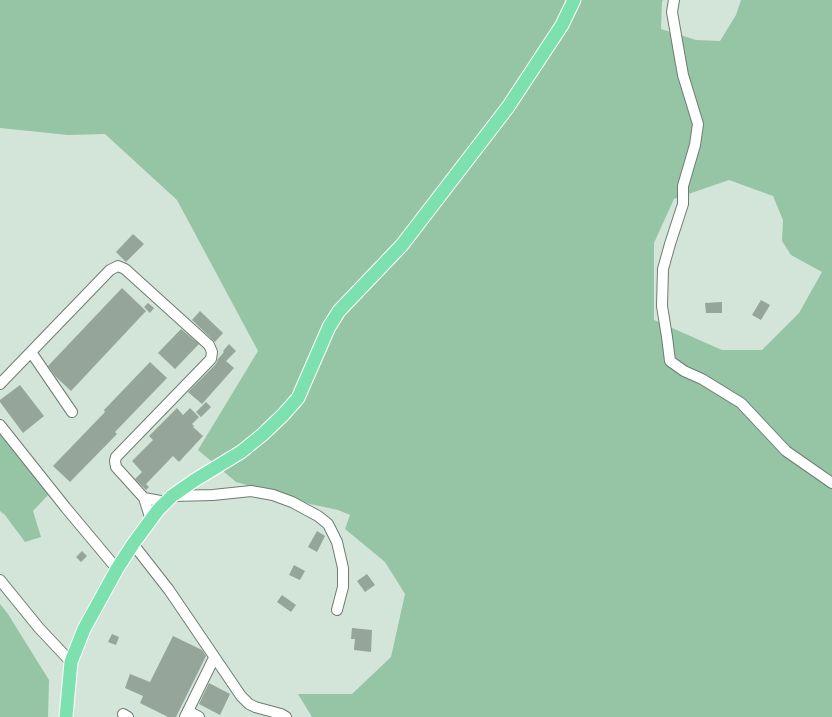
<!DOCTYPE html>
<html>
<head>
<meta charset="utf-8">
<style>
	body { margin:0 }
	canvas { display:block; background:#d3e5d8 }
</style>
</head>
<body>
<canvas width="832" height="717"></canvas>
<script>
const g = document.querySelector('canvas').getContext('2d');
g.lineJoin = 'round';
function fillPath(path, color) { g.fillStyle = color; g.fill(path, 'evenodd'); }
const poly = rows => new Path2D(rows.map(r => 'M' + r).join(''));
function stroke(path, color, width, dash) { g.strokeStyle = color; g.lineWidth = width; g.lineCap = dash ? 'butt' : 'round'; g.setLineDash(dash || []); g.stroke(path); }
fillPath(poly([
	[0,0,663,0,662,2,661,29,696,40,720,41,736,15,741,0,832,0,832,717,312,717,298,694,352,694,391,657,405,594,385,562,345,529,350,515,338,510,310,504,283,495,236,482,198,450,258,351,177,200,105,134,68,135,0,128],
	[729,180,773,196,783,220,782,241,791,255,822,272,799,313,762,350,722,350,654,320,654,243,674,199],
	[0,432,49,494,33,511,41,537,25,542,5,515,0,511],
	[0,604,8,614,49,680,48,717,0,717]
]), '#96c5a5');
fillPath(poly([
	[133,234,144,244,126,262,116,252],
	[122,288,146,311,71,391,56,377,48,366],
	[761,300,770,305,761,320,752,315],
	[722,302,722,313,706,313,705,303],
	[148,303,154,308,150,313,144,307],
	[200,311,223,333,215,342,192,320],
	[181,329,199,344,175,369,158,353],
	[229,344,236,351,226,361,234,368,202,404,188,392,216,364,218,359,224,352,223,351],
	[150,362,167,378,115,432,117,434,70,482,53,466,105,412,104,410],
	[20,385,44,416,23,433,0,402,0,400],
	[206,402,211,407,201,417,196,412],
	[177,408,183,415,190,408,199,417,192,424,194,426,193,427,203,436,179,462,173,456,146,484,149,487,146,490,135,479,142,472,132,461,153,440,149,436],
	[317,531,325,536,317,552,308,547],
	[82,551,87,556,81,562,76,557],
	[294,565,305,571,300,580,289,575],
	[367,574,375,585,365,592,357,581],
	[282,595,296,605,291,612,277,602],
	[352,628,372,630,371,652,354,650,355,639,351,639],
	[112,634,119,637,116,645,108,642],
	[173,636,202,650,206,656,176,717,168,717,140,703,143,696,125,688,130,674,150,682],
	[209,683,230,694,220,715,199,704]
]), '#95a599');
const minor = poly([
	[674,0,672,12,680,58,683,75,698,124,695,145,683,186,683,204,670,244,663,269,662,306,667,337,670,361,684,371,702,379,741,403,786,451,832,483],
	[31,352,72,412],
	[0,384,110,270,118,266,125,269,209,345,212,352,211,359,116,457,115,461,116,467,144,498,151,520],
	[0,425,66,508,117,569],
	[172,496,213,495,251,491,273,495,292,502,318,516,328,524,337,542,343,568,343,587,337,610],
	[144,498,166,502],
	[133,544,144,558,169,590,241,696,249,704,255,707,281,714,286,717],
	[0,580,39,628,71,662],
	[188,711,199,717],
	[123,714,128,717],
	[185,717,214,658]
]);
const major = poly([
	[66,717,71,662,84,629,117,569,133,544,158,510,172,496,195,480,241,452,262,435,283,415,298,398,329,327,339,311,402,245,508,107,562,25,574,0]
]);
stroke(minor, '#6d7d72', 12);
stroke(major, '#fff', 15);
stroke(minor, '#fff', 10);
stroke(major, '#7de1af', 13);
</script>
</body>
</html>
